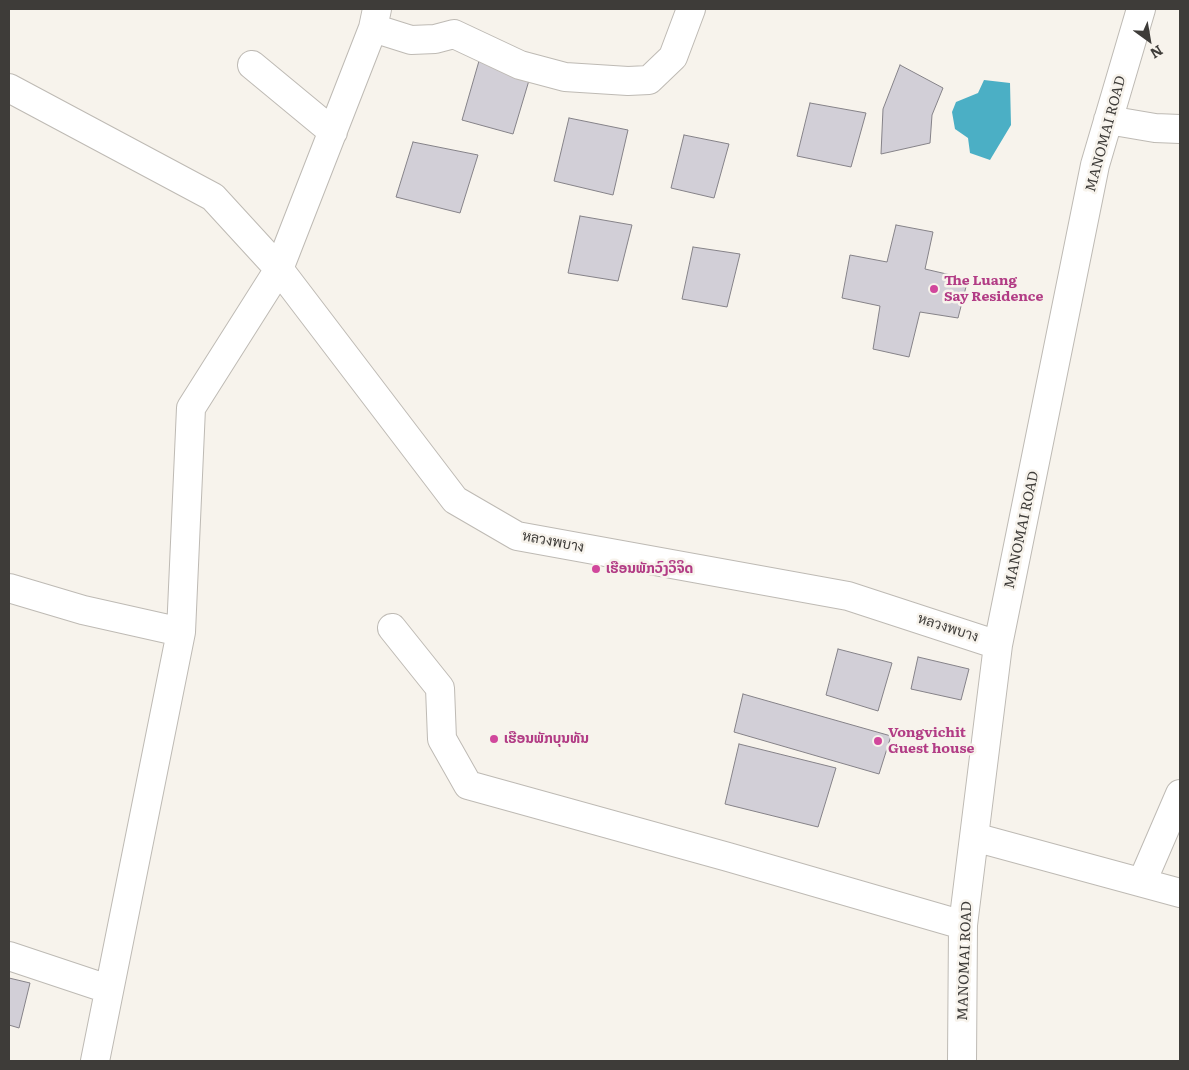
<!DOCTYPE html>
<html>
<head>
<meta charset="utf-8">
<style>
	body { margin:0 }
	#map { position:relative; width:1189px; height:1070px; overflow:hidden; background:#f7f3ec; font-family:Literata,serif }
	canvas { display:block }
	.frame { position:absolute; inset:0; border:10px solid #3e3c39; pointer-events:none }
	.north { position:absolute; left:1124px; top:15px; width:50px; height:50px; -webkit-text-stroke:4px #f7f3ec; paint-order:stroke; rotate:148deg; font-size:14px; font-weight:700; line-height:20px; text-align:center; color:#3e3c39 }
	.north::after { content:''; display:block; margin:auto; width:18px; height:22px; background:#3e3c39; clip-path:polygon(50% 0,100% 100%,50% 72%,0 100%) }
</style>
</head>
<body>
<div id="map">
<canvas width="1189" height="1070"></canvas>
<div class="frame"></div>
<div class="north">N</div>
</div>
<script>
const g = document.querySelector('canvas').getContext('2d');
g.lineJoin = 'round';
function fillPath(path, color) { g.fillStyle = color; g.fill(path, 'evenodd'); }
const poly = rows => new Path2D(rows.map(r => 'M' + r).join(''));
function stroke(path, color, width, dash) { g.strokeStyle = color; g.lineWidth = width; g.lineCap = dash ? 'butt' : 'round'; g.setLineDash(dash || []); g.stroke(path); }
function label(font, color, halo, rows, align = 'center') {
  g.font = font + ' Literata,"Noto Sans Lao",Sarabun,serif'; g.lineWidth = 5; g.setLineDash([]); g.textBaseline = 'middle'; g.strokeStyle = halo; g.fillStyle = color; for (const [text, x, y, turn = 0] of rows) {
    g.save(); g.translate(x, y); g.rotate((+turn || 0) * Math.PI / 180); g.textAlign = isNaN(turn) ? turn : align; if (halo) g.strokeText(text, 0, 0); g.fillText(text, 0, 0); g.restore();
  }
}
fillPath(poly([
	[984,80,1010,83,1011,125,990,160,970,153,968,138,955,129,952,112,956,102,978,93]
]), '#4bafc5');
const building = poly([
	[479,61,530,77,513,134,462,120,479,61],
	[900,65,943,88,932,115,930,143,881,154,883,109,900,65],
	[810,103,866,113,851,167,797,156,810,103],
	[569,118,628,130,613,195,554,181,569,118],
	[684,135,729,144,714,198,671,188,684,135],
	[413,142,478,155,460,213,396,197,413,142],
	[580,216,632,225,618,281,568,273,580,216],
	[896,225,933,232,925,269,968,279,958,318,920,312,909,357,873,349,880,306,842,298,850,255,887,262,896,225],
	[693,247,740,254,727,307,682,299,693,247],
	[838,649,892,663,878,711,826,695,838,649],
	[918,657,969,669,961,700,911,689,918,657],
	[743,694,891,736,879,774,734,732,743,694],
	[739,744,836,768,818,827,725,804,739,744],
	[9,978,30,983,19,1028,9,1025,9,978]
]);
fillPath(building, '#d2cfd7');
stroke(building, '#858288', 1);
const minor = poly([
	[373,28,411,40,435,39,454,34,520,65,565,77,628,81,649,80,673,57,691,9],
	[252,65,333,132],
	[9,88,213,197,279,269,455,500,517,536,848,596,998,645],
	[1108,120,1155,128,1180,129],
	[9,588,83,610,181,632],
	[392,628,440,688,442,739,468,785,728,857,963,925],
	[974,837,1180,893],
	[1142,882,1180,794],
	[9,956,108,989],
	[95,1061,181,632,191,408,279,269,373,28,377,9],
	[962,1061,963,925,998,645,1095,165,1141,9]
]);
stroke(minor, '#bebab4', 30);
stroke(minor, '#fff', 28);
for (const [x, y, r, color] of [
	[934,289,5,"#d1479c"],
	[596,569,5,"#d1479c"],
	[494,739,5,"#d1479c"],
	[878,741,5,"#d1479c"]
]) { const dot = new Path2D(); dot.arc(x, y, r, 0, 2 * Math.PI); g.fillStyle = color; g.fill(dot); stroke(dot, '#f7f3ec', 2); }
label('14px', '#3e3c39', '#f7f3ec', [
	["MANOMAI ROAD",1106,134,-75],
	["MANOMAI ROAD",1022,530,-78],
	["หลวงพบาง",553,542,11],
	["หลวงพบาง",948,628,18],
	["MANOMAI ROAD",965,961,-88]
]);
label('bold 14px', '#b23c85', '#f7f3ec', [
	["The Luang",944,281],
	["Say Residence",944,297],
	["ເຮືອນພັກວົງວິຈິດ",606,569],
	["Vongvichit",888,733],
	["Guest house",888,749],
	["ເຮືອນພັກບຸນທັນ",504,739]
], 'left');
</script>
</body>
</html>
